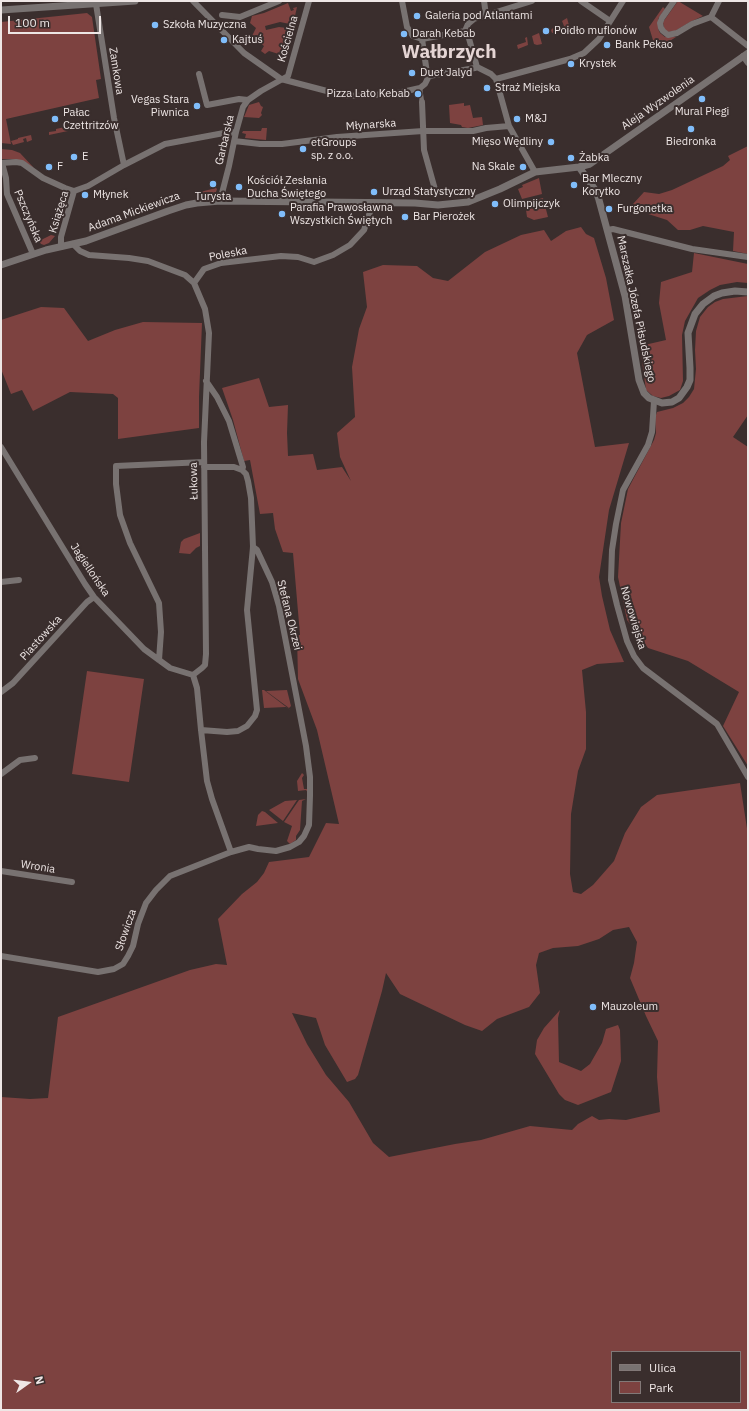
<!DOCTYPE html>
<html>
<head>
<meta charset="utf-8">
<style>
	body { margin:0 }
	#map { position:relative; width:749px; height:1411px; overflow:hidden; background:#3a2e2d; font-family:"IBM Plex Sans",sans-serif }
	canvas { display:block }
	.frame { position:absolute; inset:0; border:2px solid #eee6e5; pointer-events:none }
	.legend { position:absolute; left:611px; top:1351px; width:130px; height:52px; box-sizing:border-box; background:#3a2e2d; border:1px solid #827877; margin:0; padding:5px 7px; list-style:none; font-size:12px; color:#eee6e5 }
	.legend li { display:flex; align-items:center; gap:8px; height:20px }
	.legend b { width:20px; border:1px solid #827877 }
	.north { position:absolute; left:8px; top:1363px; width:40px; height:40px; -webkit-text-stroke:3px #3a2e2d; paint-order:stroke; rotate:76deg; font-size:11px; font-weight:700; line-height:16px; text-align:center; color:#eee6e5 }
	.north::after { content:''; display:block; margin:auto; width:14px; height:18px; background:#eee6e5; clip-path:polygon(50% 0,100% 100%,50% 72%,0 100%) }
	.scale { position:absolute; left:8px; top:16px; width:93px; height:18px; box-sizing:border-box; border:2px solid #eee6e5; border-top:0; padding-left:5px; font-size:12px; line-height:14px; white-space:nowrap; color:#eee6e5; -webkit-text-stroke:3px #3a2e2d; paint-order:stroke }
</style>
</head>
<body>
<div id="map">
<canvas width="749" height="1411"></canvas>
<div class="frame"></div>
<ul class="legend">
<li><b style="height:5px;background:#787271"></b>Ulica</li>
<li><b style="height:11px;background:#7d4240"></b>Park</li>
</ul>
<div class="north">N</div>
<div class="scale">100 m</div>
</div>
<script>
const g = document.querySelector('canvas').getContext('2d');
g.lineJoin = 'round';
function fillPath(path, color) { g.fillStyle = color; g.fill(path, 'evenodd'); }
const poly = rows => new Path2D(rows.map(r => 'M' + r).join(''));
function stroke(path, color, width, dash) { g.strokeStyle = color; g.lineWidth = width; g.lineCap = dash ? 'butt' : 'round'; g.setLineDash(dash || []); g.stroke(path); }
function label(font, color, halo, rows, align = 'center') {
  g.font = font + ' "IBM Plex Sans",sans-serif'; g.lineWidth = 4; g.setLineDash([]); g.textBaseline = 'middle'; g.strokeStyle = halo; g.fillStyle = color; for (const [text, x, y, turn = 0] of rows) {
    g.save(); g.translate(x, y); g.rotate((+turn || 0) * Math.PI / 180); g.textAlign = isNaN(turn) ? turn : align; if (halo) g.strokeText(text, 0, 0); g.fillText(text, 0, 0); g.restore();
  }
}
fillPath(poly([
	[678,1,703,16,690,22,675,31,668,32,664,29,663,22],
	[288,3,291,11,294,10,293,8,297,7,295,16,292,16,290,24,280,22,265,26,266,30,279,27,287,28,284,41,285,43,285,56,269,51,265,54,261,51,264,46,252,36,256,28,250,23,252,16,264,13],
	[663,7,665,9,658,19,658,29,660,33,665,37,676,37,656,50,649,27],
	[87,13,92,17,101,79,96,80,99,98,6,119,11,144,1,143,1,22],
	[567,18,570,29,552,33,551,30,556,25,559,29,564,26,562,21],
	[539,33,542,44,537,45,534,44,532,36],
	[527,37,528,45,518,49,517,45,526,42,525,38],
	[259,102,261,106,263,107,261,113,262,115,259,118,244,117,249,105],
	[464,103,464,106,470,105,473,118,482,117,483,125,468,128,462,127,461,125,450,123,449,105],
	[78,124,79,127,77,130,70,131,70,128,66,129,68,131,49,135,49,132,56,131,56,129],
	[262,128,267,128,266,140,245,138,246,134,242,133,243,131,261,131],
	[31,135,32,140,27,142,26,138,23,139,24,142,13,145,11,141,18,139,18,138],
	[748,146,748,254,733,251,734,232,703,226,690,230,678,230,667,220,642,212,633,204,644,192,659,194,672,190,723,166,730,160,728,156],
	[1,149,12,150,20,153,34,168,23,161,10,159,1,159],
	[539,178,542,194,522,199,518,189,523,187,522,185],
	[216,188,217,189,216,192,213,193,202,195,200,192],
	[543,198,548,217,534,220,527,217,526,210,524,203],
	[581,227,586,234,594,238,606,278,614,320,587,335,577,353,595,447,629,443,609,510,599,577,602,596,610,630,624,662,597,664,582,670,586,712,586,749,578,771,571,814,570,874,573,892,581,894,593,885,614,861,625,833,641,807,657,795,740,783,748,835,748,1410,1,1410,1,1097,30,1099,48,1098,58,1017,190,970,216,964,227,965,218,919,242,894,257,882,264,873,269,862,309,857,326,823,339,824,317,730,298,679,297,635,300,635,293,553,283,552,275,529,273,513,260,514,250,460,244,461,233,420,222,388,259,378,269,407,288,405,287,433,288,456,313,454,317,470,342,467,351,481,340,457,337,433,355,417,352,367,359,329,367,307,363,272,383,265,417,266,433,278,448,281,485,252,521,235,544,230,551,241,566,231],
	[629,927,637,942,634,963,630,978,646,1016,658,1041,657,1077,660,1112,626,1120,609,1119,599,1120,592,1116,578,1124,572,1130,530,1126,481,1140,455,1144,389,1157,373,1143,349,1102,326,1075,307,1044,292,1013,316,1018,325,1045,347,1082,355,1079,358,1075,382,991,386,973,400,994,465,1025,482,1031,497,1019,529,1007,540,993,536,965,539,953,553,948,578,946,599,939,613,930],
	[612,1352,740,1352,740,1402,612,1402],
	[51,235,55,236,49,243,44,245,41,244,39,241],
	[694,253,748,264,748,283,737,282,720,285,710,290,698,298,685,321,682,335,683,381,680,390,669,396,661,398,653,396,646,390,640,346,666,340,659,303,661,282,692,272],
	[748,296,748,415,733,437,748,447,748,766,723,726,739,692,688,661,648,648,627,620,618,577,621,523,628,489,654,440,656,433,655,418,657,412,673,408,683,403,689,397,694,389,696,369,695,350,696,331,700,317,708,307,715,302,723,299],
	[41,307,64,308,88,341,115,330,143,322,202,323,199,397,199,428,118,439,118,398,113,394,70,392,33,411,22,390,11,394,1,369,1,320],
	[200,533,200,546,196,548,190,554,179,553,181,542,184,539],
	[87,671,144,679,129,782,72,774],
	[262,690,264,690,285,706,292,711,286,707,264,708],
	[287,690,291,706,289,708,266,691],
	[302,773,304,775,302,778,304,789,308,789,308,793,306,790,298,791,297,781],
	[306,799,302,801,300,830,296,836,296,840,290,844,287,841,292,826,284,822,299,800],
	[297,800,283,821,269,810,285,801],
	[262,811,265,812,278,823,256,826,258,815],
	[560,1010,558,1018,559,1062,581,1071,590,1064,602,1043,606,1029,618,1025,620,1030,621,1061,611,1092,578,1105,565,1100,559,1094,535,1054,537,1040,544,1028]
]), '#7d4240');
stroke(poly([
	[420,88,422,102]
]), '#787271', 4.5);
stroke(poly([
	[193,1,244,53,281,79,346,96,393,94,420,88,425,84,429,76],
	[402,1,407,27,413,36,422,39,465,31],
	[484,1,486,15],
	[581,1,610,21],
	[674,1,662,18,660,23,661,28,663,31,668,35,677,33,692,24,711,17],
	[96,4,114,118,124,165],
	[222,15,240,17,279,1],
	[711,17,748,46],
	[711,17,719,1],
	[465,31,468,24,474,19,532,1],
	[465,31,468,35,477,67],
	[422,39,427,73,429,76],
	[743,56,748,63],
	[199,74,207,105,239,99,248,100],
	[429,76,475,68,477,67,491,74,496,79,509,126,535,172],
	[496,79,570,59,584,53,599,39,623,1],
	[422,102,424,150,436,193],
	[234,141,260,144,282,144,337,137,423,131,473,131,486,128,509,126],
	[1,163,16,162,22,163,43,178,65,188,74,191],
	[2,163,6,178,7,194,33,254],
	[220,201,229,166,236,132,243,107,248,100,261,91,288,76,309,1],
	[608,230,613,229,692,249,748,257],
	[73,244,80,251,89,255,129,258,148,261,185,275,194,283,205,309,209,333,204,442,206,654,205,665,202,668,193,675],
	[61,247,61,237,74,191,88,186,124,165,165,144,224,133,236,132],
	[194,283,204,269,221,263,281,256,298,257,314,262,333,255,350,245,364,230,373,203],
	[206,381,217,397,229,421,243,467,242,470],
	[654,401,652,432,648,445,623,490,616,524,612,550,611,580,617,605,627,641,634,656,643,668,717,724,748,777],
	[1,447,85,584,94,597,144,649,159,660,170,668,193,675],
	[1,582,19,580],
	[159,660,161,632,159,603,130,543,120,515,116,484,116,466,204,462],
	[193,675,197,688,201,730,207,781,212,799,231,852],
	[1,692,13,683,87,602,94,597],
	[201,730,227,732,238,731,247,726,255,716,257,710,247,610,253,547,251,498,248,481,246,474,242,470,234,467,204,467],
	[1,774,20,760,35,758],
	[1,871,72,882],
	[1,956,98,972,114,969,123,964,128,956,133,946,138,924,146,903,156,890,170,876,231,852,249,847,258,849,276,851,290,847,299,842,304,836,309,825,310,796,310,777,306,746,279,606,272,582,257,550,253,547]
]), '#787271', 6);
stroke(poly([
	[1,10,135,1],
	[579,167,596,191,599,200,625,296,639,380,644,393,649,398,662,403,672,402,679,398,687,387,690,380,690,368,688,333,695,314,703,304,714,296,722,293,735,291,748,292],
	[1,265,46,250,86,241,168,211,186,205,197,203,220,201,415,203,438,205,468,202,500,189,535,172,579,167,590,164,748,53]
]), '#787271', 7);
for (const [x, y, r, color] of [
	[417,16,4,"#80bdfa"],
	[155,25,4,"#80bdfa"],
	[546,31,4,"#80bdfa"],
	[404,34,4,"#80bdfa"],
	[224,40,4,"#80bdfa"],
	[607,45,4,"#80bdfa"],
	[571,64,4,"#80bdfa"],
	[412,73,4,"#80bdfa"],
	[487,88,4,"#80bdfa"],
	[418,94,4,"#80bdfa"],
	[702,99,4,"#80bdfa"],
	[197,106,4,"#80bdfa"],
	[55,119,4,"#80bdfa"],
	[517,119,4,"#80bdfa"],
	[691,129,4,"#80bdfa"],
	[551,142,4,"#80bdfa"],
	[303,149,4,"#80bdfa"],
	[74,157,4,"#80bdfa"],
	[571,158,4,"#80bdfa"],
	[49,167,4,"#80bdfa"],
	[523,167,4,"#80bdfa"],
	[213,184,4,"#80bdfa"],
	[574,185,4,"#80bdfa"],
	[239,187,4,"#80bdfa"],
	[374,192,4,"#80bdfa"],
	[85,195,4,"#80bdfa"],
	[495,204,4,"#80bdfa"],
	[609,209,4,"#80bdfa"],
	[282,214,4,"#80bdfa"],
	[405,217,4,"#80bdfa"],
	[593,1007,4,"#80bdfa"]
]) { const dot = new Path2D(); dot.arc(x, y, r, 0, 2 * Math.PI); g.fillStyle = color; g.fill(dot); stroke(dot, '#3a2e2d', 1.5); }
label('11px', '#eee6e5', '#3a2e2d', [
	["Galeria pod Atlantami",425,16],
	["Szkoła Muzyczna",163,25],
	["Poidło muflonów",554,31],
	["Darah Kebab",412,34],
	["Kajtuś",232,40],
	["Bank Pekao",615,45],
	["Krystek",579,64],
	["Duet Jalyd",420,73],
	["Straż Miejska",495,88],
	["Pizza Lato Kebab",410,94,"right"],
	["Vegas Stara",189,100,"right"],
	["Piwnica",189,113,"right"],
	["Mural Piegi",702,112,"center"],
	["Pałac",63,113],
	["Czettritzów",63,126],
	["M&J",525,119],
	["Mięso Wędliny",543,142,"right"],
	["Biedronka",691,142,"center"],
	["etGroups",311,143],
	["sp. z o.o.",311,156],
	["E",82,157],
	["Żabka",579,158],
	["F",57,167],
	["Na Skale",515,167,"right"],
	["Bar Mleczny",582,179],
	["Korytko",582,192],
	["Kościół Zesłania",247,181],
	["Ducha Świętego",247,194],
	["Urząd Statystyczny",382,192],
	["Młynek",93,195],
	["Turysta",213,197,"center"],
	["Olimpijczyk",503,204],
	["Parafia Prawosławna",290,208],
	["Wszystkich Świętych",290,221],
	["Furgonetka",617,209],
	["Bar Pierożek",413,217],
	["Mauzoleum",601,1007]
], 'left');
label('11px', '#eee6e5', '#3a2e2d', [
	["Kościelna",288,39,-74],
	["Zamkowa",116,71,81],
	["Aleja Wyzwolenia",658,103,-35],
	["Młynarska",371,125,-4],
	["Garbarska",225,140,-77],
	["Książęca",59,212,-73],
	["Adama Mickiewicza",134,212,-20],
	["Pszczyńska",28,216,67],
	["Poleska",228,254,-11],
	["Marszałka Józefa Piłsudskiego",636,309,78],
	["Łukowa",194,481,-91],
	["Jagiellońska",90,570,56],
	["Stefana Okrzei",289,615,76],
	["Nowowiejska",633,618,73],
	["Piastowska",41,638,-48],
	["Wronia",38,867,9],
	["Słowicza",126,930,-71]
]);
label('bold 19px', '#e5d5d4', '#3a2e2d', [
	["Wałbrzych",449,53]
]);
</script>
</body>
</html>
